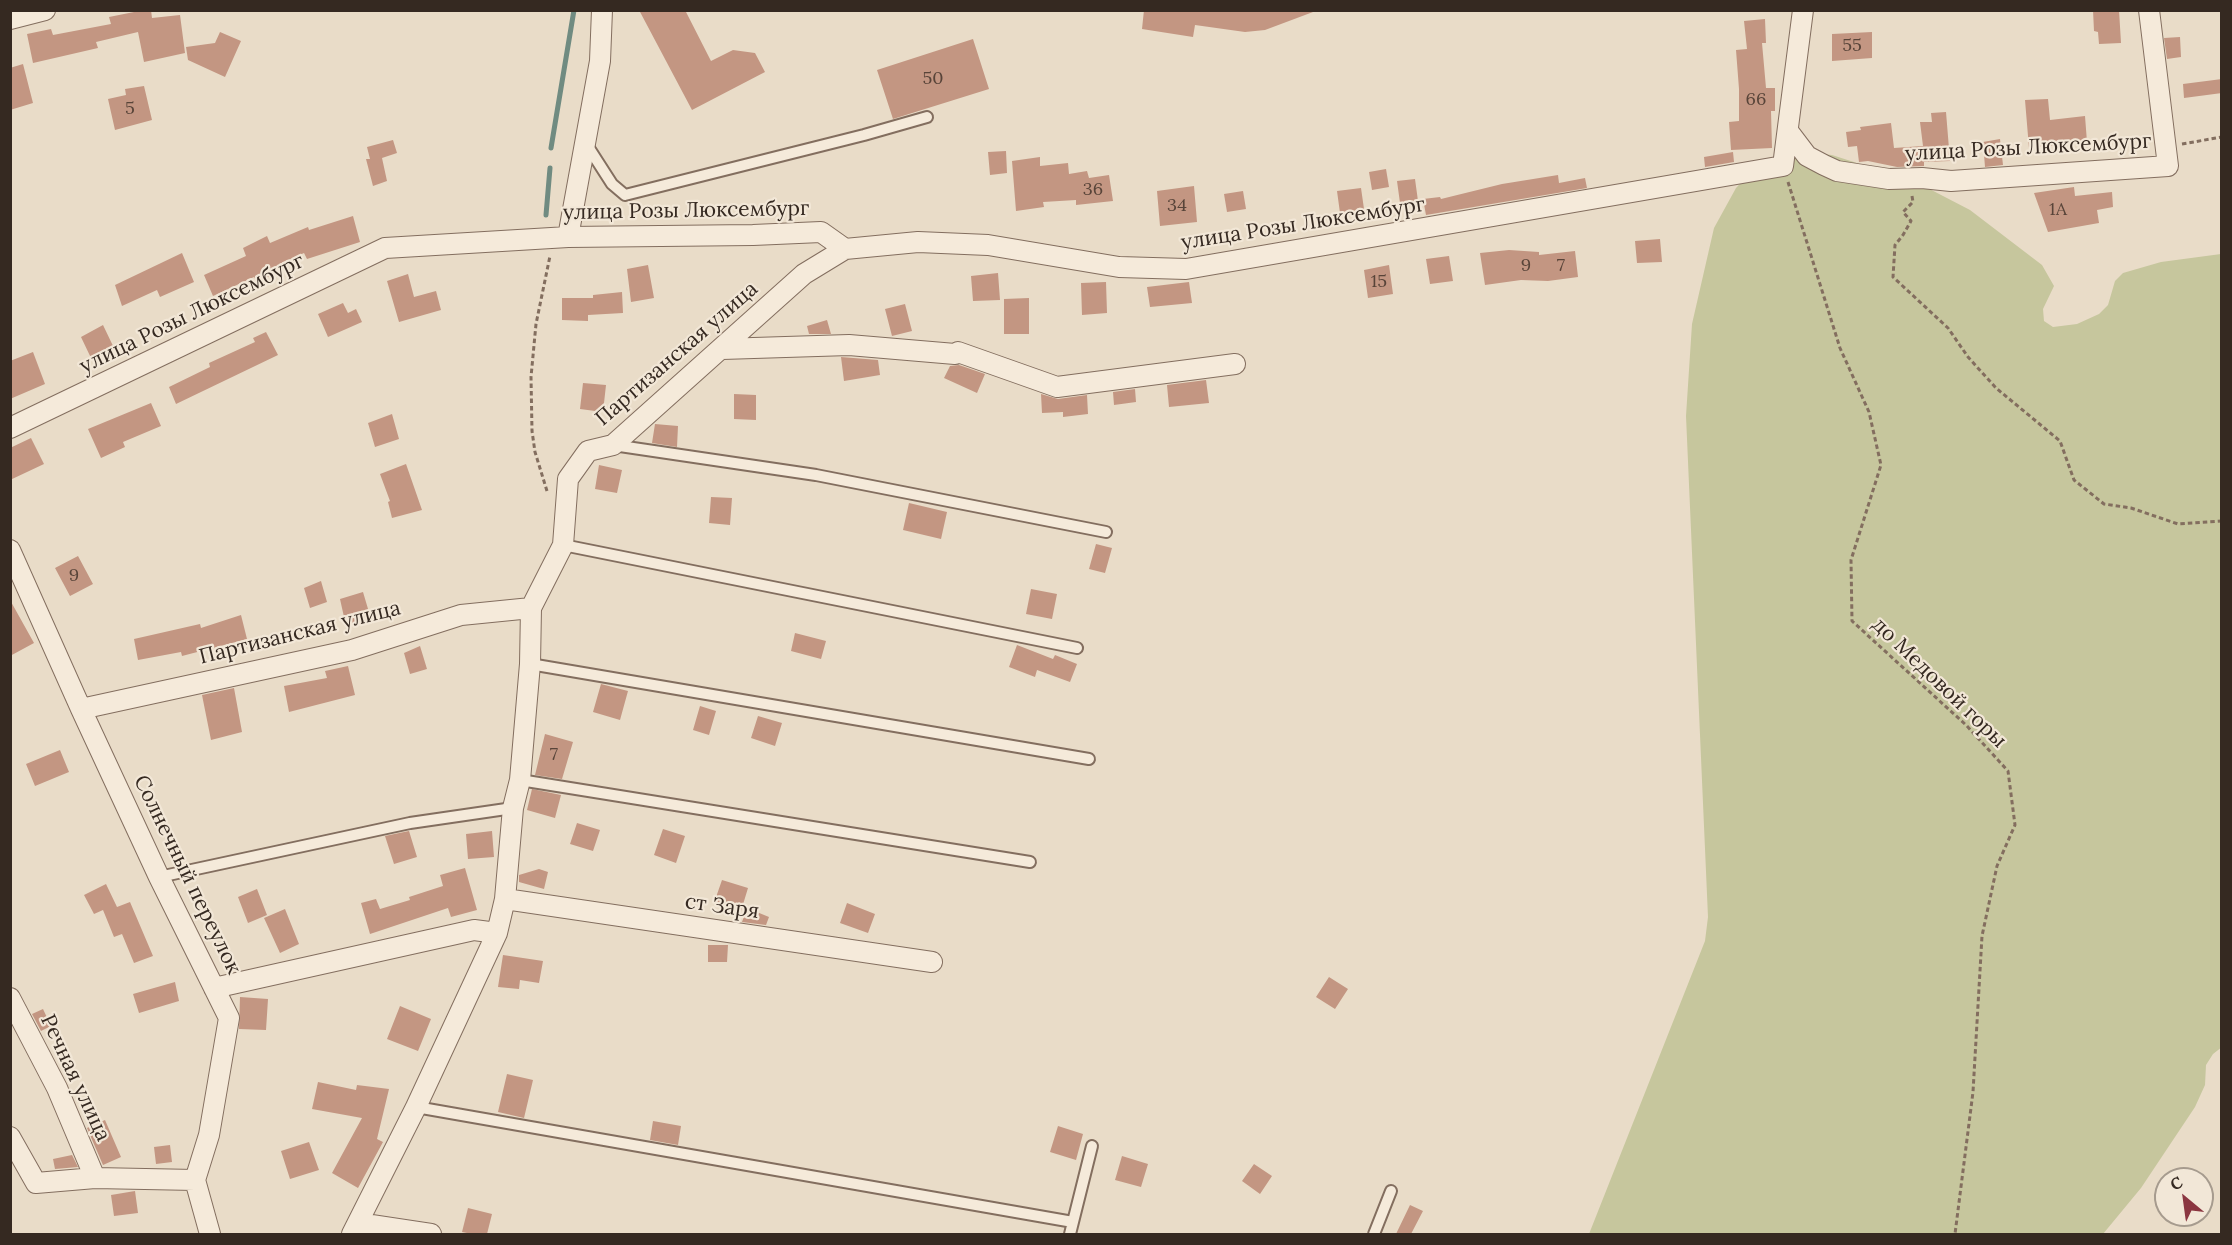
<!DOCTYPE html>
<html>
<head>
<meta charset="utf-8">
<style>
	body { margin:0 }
	#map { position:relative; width:2232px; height:1245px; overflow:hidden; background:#e9dcc8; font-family:Lora,serif }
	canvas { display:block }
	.frame { position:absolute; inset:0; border:12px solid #352921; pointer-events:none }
	.north { position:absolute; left:2154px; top:1167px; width:60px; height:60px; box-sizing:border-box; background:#f2e7d7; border:2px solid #a69b8e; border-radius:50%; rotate:331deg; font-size:16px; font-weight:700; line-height:24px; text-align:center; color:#352921 }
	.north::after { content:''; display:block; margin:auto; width:21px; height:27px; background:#8b3640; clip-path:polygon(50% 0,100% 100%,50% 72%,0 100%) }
</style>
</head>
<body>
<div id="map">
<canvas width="2232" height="1245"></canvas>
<div class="frame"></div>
<div class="north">С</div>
</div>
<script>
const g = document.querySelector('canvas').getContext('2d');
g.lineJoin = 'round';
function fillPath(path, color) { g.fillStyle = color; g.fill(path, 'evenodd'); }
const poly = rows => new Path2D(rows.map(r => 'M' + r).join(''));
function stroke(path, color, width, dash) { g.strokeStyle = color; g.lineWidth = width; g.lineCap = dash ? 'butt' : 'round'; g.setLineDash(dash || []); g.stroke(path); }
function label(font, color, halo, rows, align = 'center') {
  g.font = font + ' Lora,serif'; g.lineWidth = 4.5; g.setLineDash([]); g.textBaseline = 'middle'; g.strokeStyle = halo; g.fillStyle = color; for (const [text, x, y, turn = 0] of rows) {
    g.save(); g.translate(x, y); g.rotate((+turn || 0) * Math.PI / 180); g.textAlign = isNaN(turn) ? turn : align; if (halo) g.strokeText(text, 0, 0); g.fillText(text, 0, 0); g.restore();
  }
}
fillPath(poly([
	[1795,151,1832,155,1916,182,1970,210,2042,265,2054,286,2043,309,2044,321,2053,327,2077,324,2099,314,2108,305,2115,281,2123,273,2161,262,2221,254,2222,1047,2213,1054,2206,1065,2205,1085,2195,1107,2141,1188,2103,1234,1589,1234,1705,941,1708,917,1686,416,1692,324,1714,228,1736,188,1752,171]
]), '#c6c69d');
stroke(poly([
	[551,148,574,10],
	[546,215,550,168]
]), '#708b81', 5);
fillPath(poly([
	[144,10,151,10,152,18,180,15,185,53,144,62,138,32,96,42,98,48,33,63,27,34,51,29,53,35,111,24,109,17],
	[639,10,685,10,711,61,733,50,755,53,765,72,692,110],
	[1144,10,1312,10,1313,12,1265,30,1245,32,1195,25,1193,37,1142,29],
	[2093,10,2119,10,2121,43,2099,44,2098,32,2094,31],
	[1765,19,1766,43,1762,43,1766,88,1775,88,1775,111,1771,111,1772,148,1731,150,1729,122,1739,121,1739,89,1736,50,1747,49,1744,21],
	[220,32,241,41,225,77,188,60,186,47,215,43],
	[1872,32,1872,58,1832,61,1832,34],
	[2180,37,2181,57,2167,59,2164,38],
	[973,39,989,89,893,119,877,70],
	[23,64,33,103,10,110,10,68],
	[2222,79,2222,93,2184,98,2183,84],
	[144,86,152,120,115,130,108,99,126,95,125,89],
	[2048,99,2050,120,2085,116,2087,142,2029,148,2025,100],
	[1946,112,1950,161,1924,162,1924,166,1897,167,1868,161,1859,162,1857,146,1848,147,1846,132,1861,130,1860,127,1891,123,1894,148,1923,146,1920,122,1932,122,1931,113],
	[2000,139,2003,165,1985,167,1983,142],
	[393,140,397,153,382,158,387,181,373,186,366,159,370,159,367,147],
	[1006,151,1007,173,990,175,988,152],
	[1733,152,1734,162,1705,167,1704,157],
	[1040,157,1040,166,1068,163,1069,174,1087,171,1089,178,1109,175,1113,201,1076,205,1076,200,1043,202,1044,207,1016,211,1012,161],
	[1386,169,1389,187,1372,190,1369,172],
	[1558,175,1559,183,1585,178,1587,188,1426,215,1423,199,1440,197,1441,199,1502,184],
	[1415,179,1418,201,1400,203,1397,181],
	[1194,186,1197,222,1160,226,1157,191],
	[2074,187,2075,196,2112,192,2113,207,2097,210,2099,223,2048,232,2034,193],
	[1361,188,1364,209,1340,213,1337,191],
	[1243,191,1246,209,1227,212,1224,194],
	[353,216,360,242,307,259,304,253,279,264,282,271,257,282,254,277,213,296,204,275,246,256,243,248,267,236,270,243,308,227,309,230],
	[1660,239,1662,262,1637,263,1635,241],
	[1509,250,1539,252,1539,255,1575,251,1578,277,1548,281,1521,280,1485,285,1480,253],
	[182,253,194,282,160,297,157,290,122,306,115,285],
	[1449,256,1453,281,1430,284,1426,259],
	[648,265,654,298,631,302,627,269],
	[1389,265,1393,294,1368,298,1364,270],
	[998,273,1000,300,973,301,971,276],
	[408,274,414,297,436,291,441,310,399,322,387,281],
	[1106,282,1107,313,1082,315,1081,283],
	[1189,282,1192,303,1150,307,1147,287],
	[622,292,623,313,588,315,588,321,562,320,562,298,593,298,593,295],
	[1029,298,1029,334,1004,334,1004,299],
	[343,303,348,313,356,309,362,322,328,337,318,314],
	[905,304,912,331,892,336,885,309],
	[827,320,831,334,809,334,807,326],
	[103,325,114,348,91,358,81,337],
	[266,332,278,355,176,404,169,387,210,367,209,363,255,342,253,338],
	[33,352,45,384,10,399,10,361],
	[841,357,878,360,880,375,844,381],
	[959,365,985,374,977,393,944,378,950,366],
	[1206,380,1209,403,1169,407,1167,385],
	[583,383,606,385,603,412,580,409],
	[1135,389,1136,402,1114,405,1113,392],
	[734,394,756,395,756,420,734,419],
	[1041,394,1058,399,1087,395,1088,414,1063,417,1063,412,1042,413],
	[151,403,161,426,123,442,125,447,101,458,88,429],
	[392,414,399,439,375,447,368,423],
	[655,424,678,426,677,447,652,443],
	[31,438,44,464,10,480,10,448],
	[406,464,422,510,392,518,388,502,390,501,380,474],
	[599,465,622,470,617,493,595,489],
	[711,497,732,498,730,525,709,523],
	[909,503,947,512,941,539,903,530],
	[1096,544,1112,548,1105,573,1089,569],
	[78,556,93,584,70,596,55,568],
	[321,581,327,602,310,608,304,588],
	[1031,589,1057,594,1052,619,1026,614],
	[363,592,371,619,346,626,340,599],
	[10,600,34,643,10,656],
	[241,615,247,639,182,656,181,652,138,660,134,639,200,624,201,628],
	[795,633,826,641,821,659,791,651],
	[1017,645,1053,659,1055,655,1077,664,1070,682,1037,670,1035,677,1009,667],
	[420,646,427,669,410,674,404,653],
	[348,666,355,695,289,712,284,686,327,678,325,671],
	[601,684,628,691,620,720,593,712],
	[234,688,242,732,211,740,202,695],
	[700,706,716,711,709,735,693,730],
	[758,716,782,723,775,746,751,738],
	[545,734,573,742,562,779,535,775],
	[60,750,69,772,35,786,26,764],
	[532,789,561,795,555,818,527,810],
	[577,823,600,830,593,851,570,844],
	[663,829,685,836,676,863,654,855],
	[409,831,417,857,394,864,385,836],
	[492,831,494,857,468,859,466,834],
	[465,868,477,910,451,917,448,908,370,934,361,903,376,899,380,909,410,900,409,897,443,886,440,875],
	[539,869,548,872,544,889,519,882,519,875],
	[722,880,748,888,741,911,714,903],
	[106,884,117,907,130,902,153,956,134,963,122,934,114,937,103,910,94,914,84,895],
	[257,889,267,915,248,923,238,897],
	[847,903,875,914,868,933,840,923],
	[747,908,769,917,766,925,742,922],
	[285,909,299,944,280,953,264,918],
	[708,945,728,945,727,962,708,962],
	[503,955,543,961,539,983,520,980,519,989,498,987],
	[1329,977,1348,989,1335,1009,1316,997],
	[175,982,179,1001,139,1013,133,994],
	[240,997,268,999,266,1030,239,1029],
	[400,1006,431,1019,418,1051,387,1039],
	[43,1009,51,1026,41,1031,32,1014],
	[507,1074,533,1080,524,1118,498,1112],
	[318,1082,356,1090,357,1085,389,1089,377,1139,383,1142,358,1188,332,1173,362,1118,312,1109],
	[105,1120,121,1157,103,1165,87,1128],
	[653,1121,681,1126,678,1145,650,1140],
	[1058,1126,1083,1134,1076,1160,1050,1152],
	[309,1142,319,1170,290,1179,281,1151],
	[170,1145,172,1162,156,1164,154,1147],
	[72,1155,78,1167,55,1169,53,1159],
	[1122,1156,1148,1164,1141,1187,1115,1180],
	[1254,1164,1272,1176,1260,1194,1242,1181],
	[135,1191,138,1213,114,1216,111,1195],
	[1410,1205,1423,1211,1411,1234,1396,1234],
	[468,1208,492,1214,487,1234,472,1234,462,1232]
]), '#c39682');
const service = poly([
	[585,142,612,184,625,195,864,135,927,117],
	[613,445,816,475,1106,532],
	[563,545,1077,648],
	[530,664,1089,759],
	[520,780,1030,862],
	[159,877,410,823,513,808],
	[416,1107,1073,1222],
	[1070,1234,1092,1146],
	[1374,1234,1391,1191]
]);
const minor = poly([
	[10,19,45,10],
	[1788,131,1807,156,1824,165,1837,171,1889,179,1922,178,1951,181,2168,166,2149,10],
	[568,237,600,61,602,10],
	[722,349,849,345,955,354,958,352,1057,387,1235,364],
	[10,428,385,248,568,237,753,235,821,232,845,249,918,242,988,245,1119,267,1186,269,1783,166,1803,10],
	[10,550,81,709,159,877,229,1018,209,1135,195,1180,210,1234],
	[81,709,352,650,461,615,531,608],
	[505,899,932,962],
	[214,988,474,930,497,933],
	[10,998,57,1088,95,1178],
	[10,1137,36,1183,95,1178,195,1180],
	[358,1223,431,1234],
	[352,1234,416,1107,497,933,505,899,513,808,520,780,530,664,531,608,563,545,568,479,588,451,613,445,804,274,845,249]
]);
stroke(service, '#836e5f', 14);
stroke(minor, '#836e5f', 22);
stroke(poly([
	[2182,144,2222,137],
	[1788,182,1840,348,1869,412,1881,465,1851,560,1852,621,1966,725,2008,771,2015,825,1997,866,1982,936,1973,1092,1955,1234],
	[1912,196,1913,202,1903,212,1911,221,1903,235,1895,245,1893,277,1948,328,1968,357,1996,388,2060,441,2074,480,2104,504,2131,508,2178,524,2222,521],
	[547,491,535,452,532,431,531,377,536,324,550,256]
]), '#836e5f', 3, [4.5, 3]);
stroke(service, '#f5eada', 10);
stroke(minor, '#f5eada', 20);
label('18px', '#584439', null, [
	["55",1852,46],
	["50",933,79],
	["66",1756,100],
	["5",130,109],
	["36",1093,190],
	["34",1177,206],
	["1А",2058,210],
	["9",1526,266],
	["7",1561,266],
	["15",1379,282],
	["9",74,576],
	["7",554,755]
]);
label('21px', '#352921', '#f2e7d7', [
	["улица Розы Люксембург",2028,148,-3],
	["улица Розы Люксембург",686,211,-1],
	["улица Розы Люксембург",1303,224,-9],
	["улица Розы Люксембург",192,314,-26],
	["Партизанская улица",677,354,-41],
	["Партизанская улица",300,633,-14],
	["до Медовой горы",1939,683,44],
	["Солнечный переулок",187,875,64],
	["ст Заря",722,907,8],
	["Речная улица",75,1078,65]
]);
</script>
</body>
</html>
